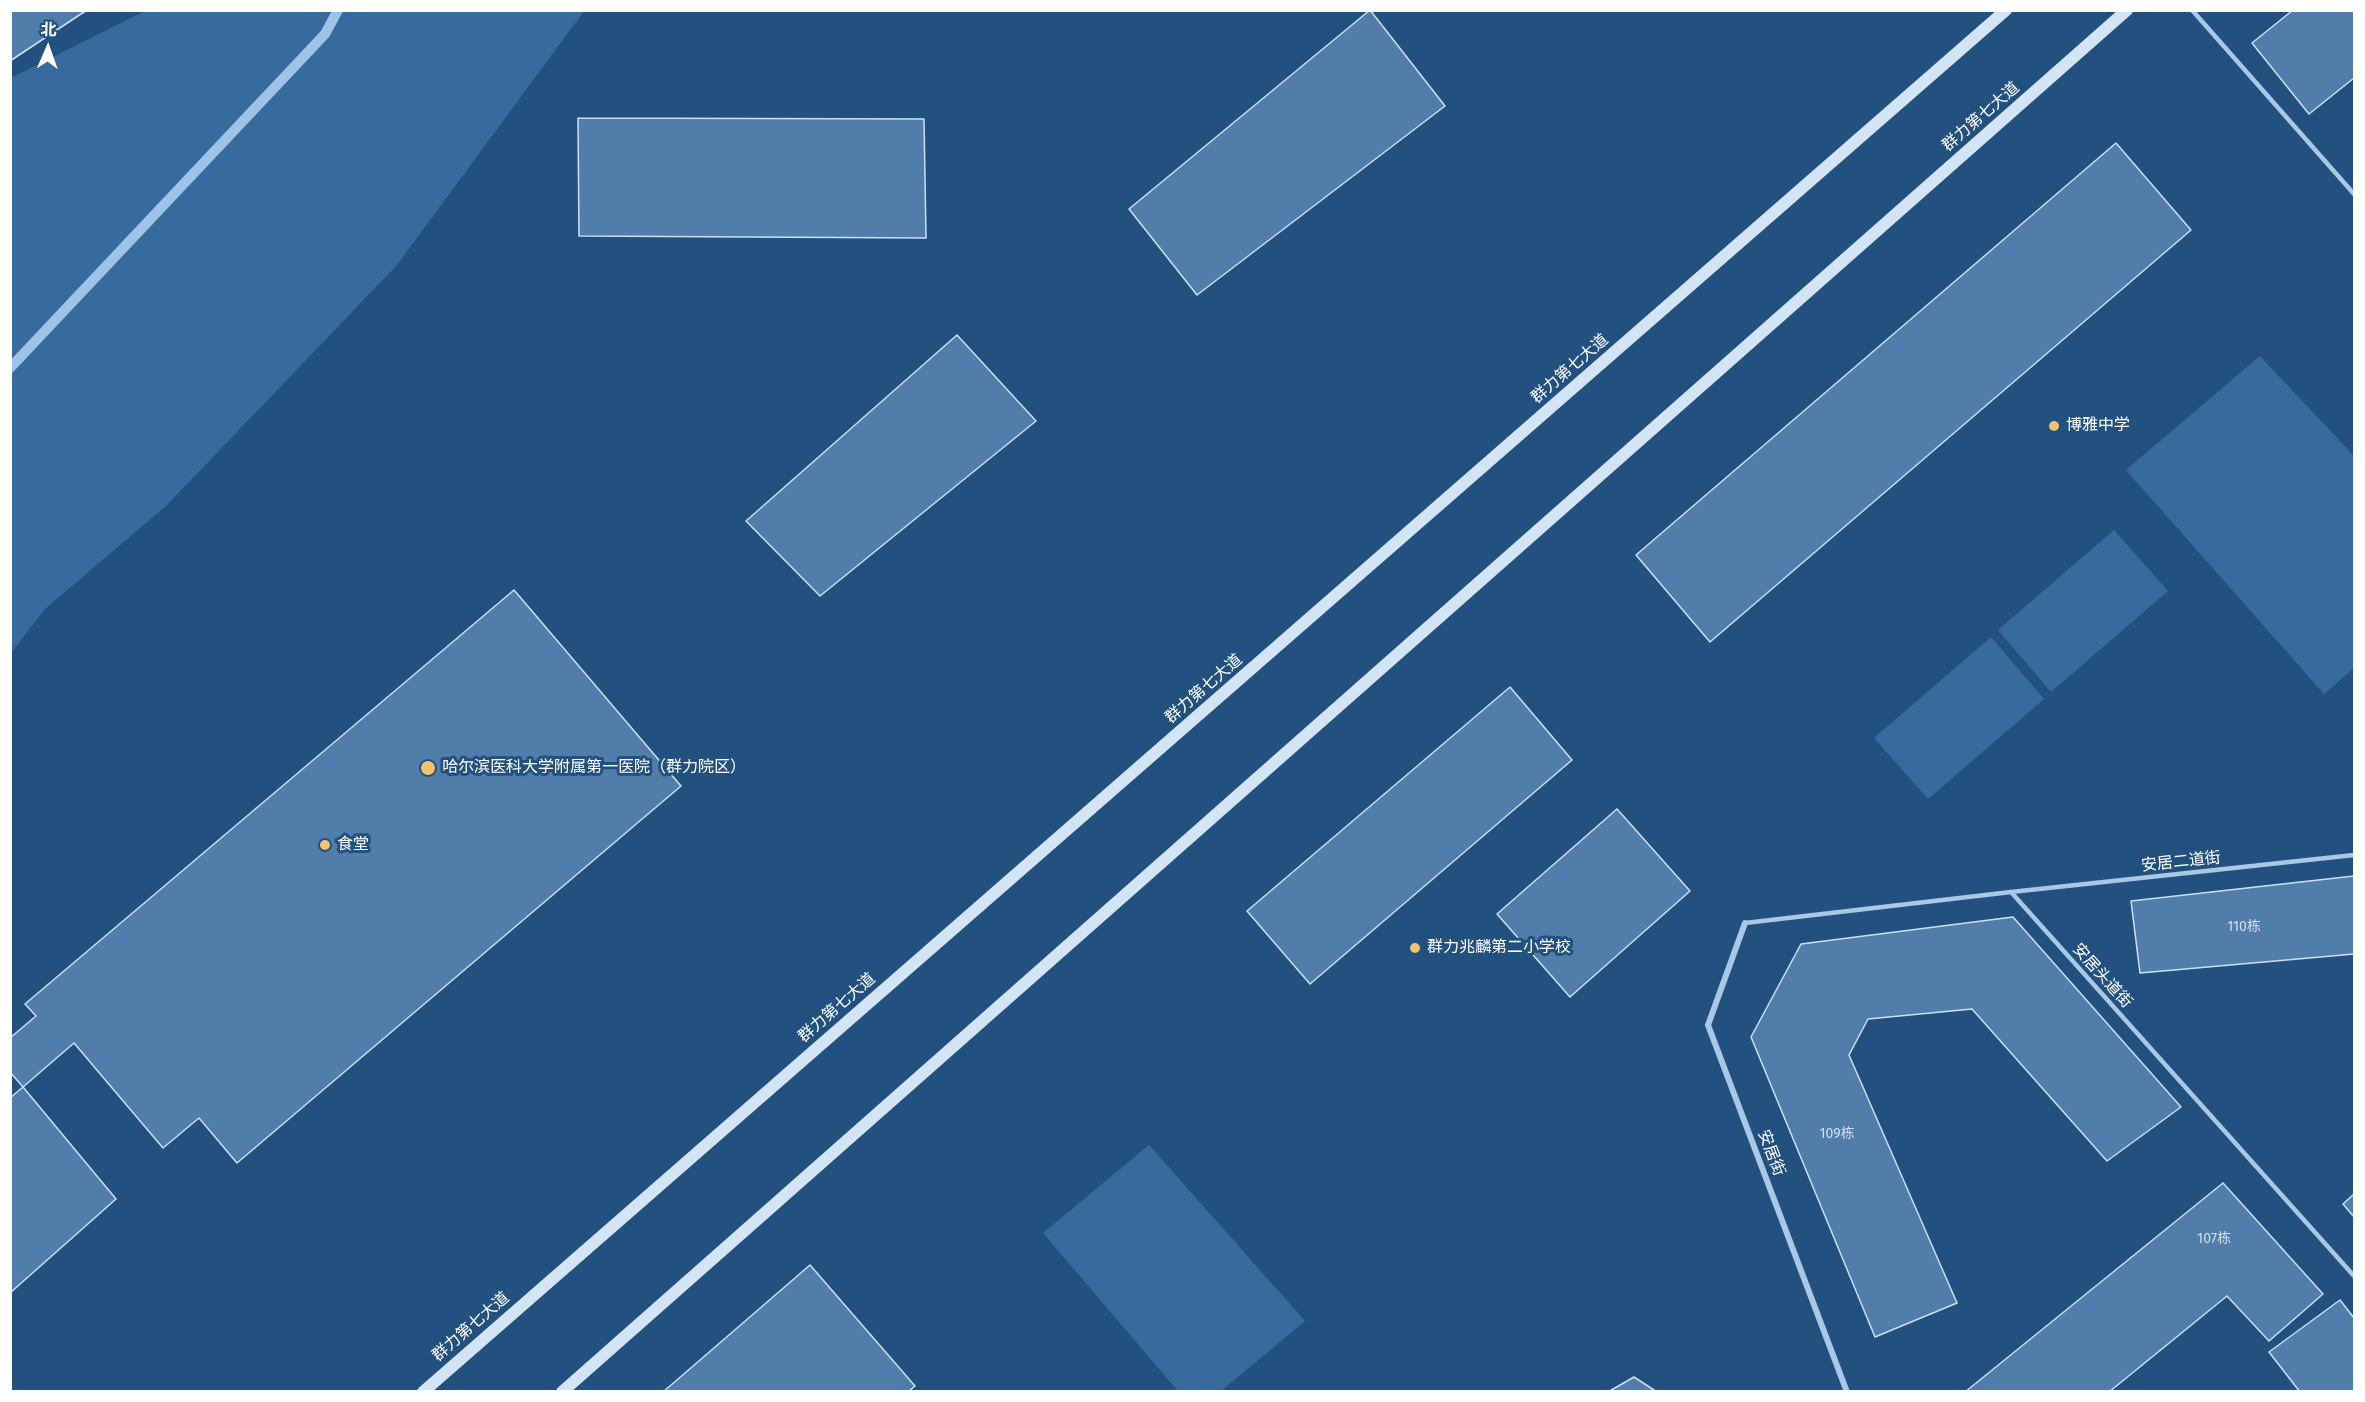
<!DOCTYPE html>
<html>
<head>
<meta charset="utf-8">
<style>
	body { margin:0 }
	#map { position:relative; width:2365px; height:1402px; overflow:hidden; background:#23517f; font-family:"Fira Sans","Noto Sans SC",sans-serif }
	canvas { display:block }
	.frame { position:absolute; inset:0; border:12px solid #fff; pointer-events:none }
	.north { position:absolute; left:18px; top:18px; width:60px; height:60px; -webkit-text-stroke:4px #23517f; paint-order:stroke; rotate:2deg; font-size:16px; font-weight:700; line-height:24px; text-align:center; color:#fff }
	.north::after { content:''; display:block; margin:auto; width:21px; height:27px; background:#fff; clip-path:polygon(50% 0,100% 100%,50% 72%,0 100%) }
</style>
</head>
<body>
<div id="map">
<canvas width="2365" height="1402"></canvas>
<div class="frame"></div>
<div class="north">北</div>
</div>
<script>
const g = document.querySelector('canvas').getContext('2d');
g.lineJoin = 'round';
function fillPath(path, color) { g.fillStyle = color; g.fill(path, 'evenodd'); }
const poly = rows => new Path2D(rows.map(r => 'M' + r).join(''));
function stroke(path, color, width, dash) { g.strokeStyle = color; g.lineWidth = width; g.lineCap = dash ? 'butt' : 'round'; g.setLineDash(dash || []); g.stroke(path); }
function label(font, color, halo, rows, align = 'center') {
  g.font = font + ' "Fira Sans","Noto Sans SC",sans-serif'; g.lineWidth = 6; g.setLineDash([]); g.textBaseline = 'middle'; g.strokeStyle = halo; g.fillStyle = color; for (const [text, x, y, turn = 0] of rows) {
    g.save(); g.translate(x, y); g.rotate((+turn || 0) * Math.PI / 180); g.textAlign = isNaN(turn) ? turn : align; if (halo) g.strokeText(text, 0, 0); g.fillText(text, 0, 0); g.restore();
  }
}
fillPath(poly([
	[147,10,584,11,397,265,167,505,45,609,11,653,11,78],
	[2260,356,2354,456,2354,668,2324,694,2126,470],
	[2114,530,2168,591,2051,692,1998,630],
	[1991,637,2044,699,1928,799,1874,738],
	[1149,1145,1305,1321,1221,1391,1178,1391,1043,1233]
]), '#376b9d');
stroke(poly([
	[10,368,325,34,338,10]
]), '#9dc4e7', 10);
const building = poly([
	[10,10,87,10,10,61,10,10],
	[1370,10,1445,106,1197,295,1129,209,1370,10],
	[2293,10,2354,10,2354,78,2309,114,2252,43,2293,10],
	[578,118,924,119,926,238,579,236,578,118],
	[2116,143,2191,230,1710,642,1636,555,2116,143],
	[957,335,1036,421,820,596,746,521,957,335],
	[514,590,681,786,237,1163,199,1118,163,1148,74,1043,23,1087,10,1072,10,1038,36,1016,25,1004,514,590],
	[1510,687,1572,760,1310,984,1247,911,1510,687],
	[1617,809,1690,891,1570,997,1497,914,1617,809],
	[2354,876,2354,954,2140,973,2131,901,2354,876],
	[2013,917,2181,1107,2107,1161,1972,1009,1868,1019,1849,1055,1957,1303,1875,1337,1751,1037,1801,944,2013,917],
	[23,1087,116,1199,10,1293,10,1098,23,1087],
	[2223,1183,2323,1294,2269,1341,2227,1296,2109,1392,1965,1392,2223,1183],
	[2354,1194,2354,1217,2343,1204,2354,1194],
	[810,1265,915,1386,908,1392,663,1392,810,1265],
	[2340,1300,2354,1318,2354,1392,2300,1392,2269,1352,2340,1300],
	[1634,1377,1657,1392,1608,1392,1634,1377]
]);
fillPath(building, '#507daa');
stroke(building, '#cce1f5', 1.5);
stroke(poly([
	[2192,10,2354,194],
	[2011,892,2354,855],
	[1745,923,2011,892,2354,1276]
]), '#a9c8e6', 4.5);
stroke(poly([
	[1745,923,1708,1025,1847,1392]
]), '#a9c8e6', 6);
stroke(poly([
	[423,1392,2006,10],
	[562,1392,2127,10]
]), '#d3e4f5', 12);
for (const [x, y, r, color] of [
	[2054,426,6,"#f1c36c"],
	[428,768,8,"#f1c36c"],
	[325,845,6,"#f1c36c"],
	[1415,948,6,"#f1c36c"]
]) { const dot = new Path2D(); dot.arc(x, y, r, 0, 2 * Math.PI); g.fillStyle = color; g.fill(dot); stroke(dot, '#23517f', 2); }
label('14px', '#d3deea', null, [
	["110栋",2244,927],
	["109栋",1837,1134],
	["107栋",2214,1239]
]);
label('16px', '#fff', '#23517f', [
	["群力第七大道",1981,117,-41],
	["群力第七大道",1570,369,-41],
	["群力第七大道",1204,689,-41],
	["安居二道街",2181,862,-6],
	["安居头道街",2102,976,48],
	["群力第七大道",837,1008,-41],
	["安居街",1771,1153,69],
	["群力第七大道",471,1327,-41]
]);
label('16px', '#fff', '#23517f', [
	["博雅中学",2066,426],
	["哈尔滨医科大学附属第一医院（群力院区）",442,768],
	["食堂",337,845],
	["群力兆麟第二小学校",1427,948]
], 'left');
</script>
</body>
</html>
